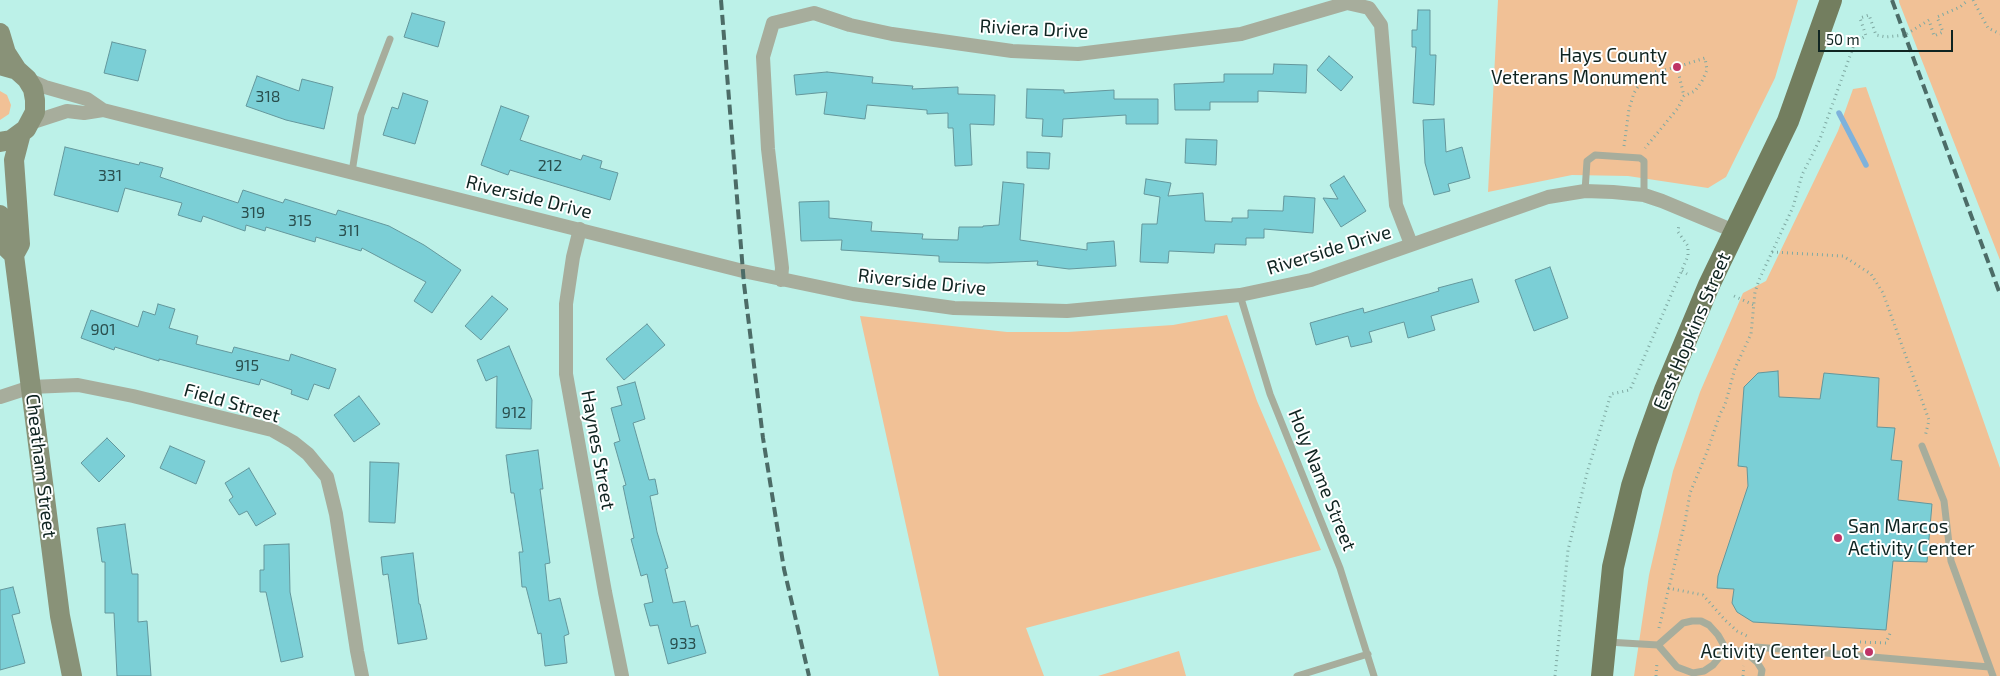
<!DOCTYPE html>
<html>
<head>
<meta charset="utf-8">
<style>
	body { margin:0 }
	#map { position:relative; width:2000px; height:676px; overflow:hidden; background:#bcf1e8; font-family:"Exo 2",sans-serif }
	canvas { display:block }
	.scale { position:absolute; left:1818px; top:30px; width:135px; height:22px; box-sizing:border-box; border:2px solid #0f2421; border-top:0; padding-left:6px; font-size:15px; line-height:18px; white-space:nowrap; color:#0f2421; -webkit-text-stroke:4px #fff; paint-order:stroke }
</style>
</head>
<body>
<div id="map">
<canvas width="2000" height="676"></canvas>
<div class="scale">50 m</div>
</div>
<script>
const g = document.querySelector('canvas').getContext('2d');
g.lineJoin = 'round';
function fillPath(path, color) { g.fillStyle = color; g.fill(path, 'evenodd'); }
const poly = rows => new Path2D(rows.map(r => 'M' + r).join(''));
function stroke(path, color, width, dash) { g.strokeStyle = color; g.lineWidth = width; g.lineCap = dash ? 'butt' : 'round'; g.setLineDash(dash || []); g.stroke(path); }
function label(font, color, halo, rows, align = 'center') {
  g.font = font + ' "Exo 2",sans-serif'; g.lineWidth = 4; g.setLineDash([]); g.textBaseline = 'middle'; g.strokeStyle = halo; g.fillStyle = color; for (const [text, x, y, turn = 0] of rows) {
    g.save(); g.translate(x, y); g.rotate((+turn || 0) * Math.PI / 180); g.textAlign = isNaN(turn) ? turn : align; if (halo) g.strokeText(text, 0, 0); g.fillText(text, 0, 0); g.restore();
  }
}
fillPath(poly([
	[1498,0,1798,0,1775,78,1726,177,1708,188,1628,176,1572,175,1488,192],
	[1899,0,2000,0,2000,260,1899,2],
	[1866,87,2000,468,2000,676,1634,676,1649,575,1673,471,1700,392,1743,293,1766,281,1838,131,1853,89],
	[0,91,7,95,11,105,9,114,0,120],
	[1227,315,1257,401,1321,550,1026,628,1044,676,939,676,860,316,1007,332,1068,332,1173,325],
	[1179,651,1186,676,1098,676]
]), '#f1c196');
stroke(poly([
	[1839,113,1866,165]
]), '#7eb2dc', 5.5);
const building = poly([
	[1418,10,1430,10,1430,55,1436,55,1434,105,1413,103,1416,47,1412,47,1412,30,1417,30,1418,10],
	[412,13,445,22,438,47,404,37,412,13],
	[112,42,146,50,138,81,104,73,112,42],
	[1329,56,1353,77,1341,91,1317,70,1329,56],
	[1274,64,1307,65,1306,93,1258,91,1258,102,1210,102,1210,110,1175,110,1174,84,1224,82,1224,74,1273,74,1274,64],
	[827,72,873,77,872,83,913,86,912,89,958,87,958,94,995,95,994,125,970,124,972,165,955,166,953,128,948,128,948,113,927,114,927,110,867,105,865,119,824,114,827,92,796,95,794,75,827,72],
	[257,76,299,91,302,79,333,87,324,129,286,120,246,106,257,76],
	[1027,89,1064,90,1064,93,1114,90,1114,99,1158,99,1158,124,1126,124,1126,115,1063,119,1062,137,1042,136,1043,119,1026,118,1027,89],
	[403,93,428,101,415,144,383,135,392,107,398,109,403,93],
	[501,106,529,116,520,140,581,160,583,155,602,161,600,168,618,173,610,200,510,170,508,175,481,165,501,106],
	[1444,119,1446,152,1462,147,1470,178,1448,184,1450,191,1434,195,1425,163,1423,120,1444,119],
	[1186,139,1217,140,1216,165,1185,163,1186,139],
	[65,147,139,165,140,162,163,168,160,177,238,203,243,190,283,203,285,199,336,215,338,210,389,226,424,245,461,270,432,313,414,301,426,282,362,248,361,251,316,237,315,242,266,227,265,231,246,225,245,231,203,216,201,222,178,215,182,203,125,188,118,212,54,195,65,147],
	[1027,152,1050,153,1049,169,1027,168,1027,152],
	[1344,176,1366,211,1341,227,1323,198,1338,199,1330,185,1344,176],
	[1146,179,1171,183,1168,196,1203,193,1205,221,1232,222,1232,218,1248,218,1248,210,1283,211,1284,196,1315,198,1313,233,1264,229,1264,238,1246,238,1246,245,1215,244,1214,253,1169,251,1168,263,1140,262,1142,224,1157,224,1160,197,1144,194,1146,179],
	[1003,182,1024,184,1020,240,1087,250,1087,243,1114,241,1116,266,1069,269,1037,265,1038,261,988,263,939,262,939,256,841,250,842,240,801,241,799,202,829,201,829,218,872,222,871,231,923,234,922,239,958,240,959,227,983,227,983,226,999,225,1003,182],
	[1550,267,1568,318,1534,331,1515,280,1550,267],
	[1472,279,1479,302,1431,316,1435,330,1408,338,1404,322,1369,332,1372,342,1351,347,1348,336,1316,345,1310,323,1363,308,1364,313,1439,291,1438,288,1472,279],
	[492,296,508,309,481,340,465,326,492,296],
	[158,304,175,309,169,328,198,336,196,344,232,353,234,347,289,361,291,354,336,369,329,389,314,384,308,400,291,394,292,390,261,379,259,385,159,359,159,361,115,347,114,350,81,338,91,310,138,327,143,311,155,315,158,304],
	[647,324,665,345,624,380,606,359,647,324],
	[509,346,532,400,531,429,496,428,497,376,486,381,477,360,509,346],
	[1778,371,1779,397,1820,399,1824,373,1879,378,1877,427,1895,428,1891,460,1902,461,1898,500,1932,504,1927,562,1893,561,1886,630,1753,622,1737,612,1732,603,1734,589,1717,588,1718,576,1748,486,1747,467,1738,466,1744,387,1758,373,1778,371],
	[635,382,645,419,633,423,649,480,655,479,658,494,650,496,657,532,668,568,665,569,673,603,685,601,691,627,698,625,706,653,668,664,658,625,650,626,644,604,653,602,647,574,641,576,631,539,634,538,623,486,626,485,614,443,620,441,611,408,622,405,617,387,635,382],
	[359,396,380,424,354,442,334,415,359,396],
	[107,438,125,456,99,482,81,463,107,438],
	[170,446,205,461,196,484,160,468,170,446],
	[538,450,543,489,540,489,550,563,545,564,549,601,560,598,569,634,564,636,567,663,545,666,541,633,538,634,526,587,522,587,519,552,523,552,514,493,511,493,506,455,538,450],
	[370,462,399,463,395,523,369,522,370,462],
	[249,468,276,514,256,526,247,511,239,515,229,500,233,497,225,483,249,468],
	[125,524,132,574,138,574,138,622,147,621,151,676,117,676,114,613,105,613,105,562,102,562,97,528,125,524],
	[289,544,290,592,303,657,281,662,266,592,260,592,260,570,264,570,264,545,289,544],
	[413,553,419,604,420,604,427,639,398,644,388,574,383,575,381,557,413,553],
	[13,587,20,613,12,615,25,663,0,670,0,590,13,587]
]);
fillPath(building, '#7bcfd6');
stroke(building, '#64979c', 1);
stroke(poly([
	[1973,0,1988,28,2000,34],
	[1677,67,1684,96],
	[1624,146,1629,109,1634,93,1641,82,1651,73,1677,67,1705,58,1707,70,1702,81,1695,91,1684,96,1678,108,1645,148],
	[1772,252,1843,256,1871,274,1883,293,1929,420,1925,437],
	[1682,271,1687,274],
	[1734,296,1754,305],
	[1668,588,1703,595,1725,620,1737,631,1749,637],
	[1659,628,1685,522,1690,493,1707,452,1720,414,1725,405,1735,368,1751,334,1755,292,1759,280,1793,207,1802,175,1820,139,1855,42,1866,36,1860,18,1869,15,1876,35,1886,37,1905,35,1929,20,1934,36,1943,32,1937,17,1960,7,1968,0],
	[1860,642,1886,643,1891,631],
	[1555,676,1568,550,1587,473,1611,394,1630,390,1688,256,1688,246,1678,232,1679,224],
	[1656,676,1657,662],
	[1743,676,1744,666]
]), '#7fa9a2', 3, [1, 4]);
stroke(poly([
	[352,172,361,115,390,39],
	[1585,191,1587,161,1595,155,1640,158,1644,161,1644,195],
	[1240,295,1270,394,1340,568,1374,676],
	[1922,446,1944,501,1951,561,1993,676],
	[1692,621,1701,621,1709,625,1718,635,1726,649,1713,665,1704,671,1693,673,1677,667,1658,645,1683,623,1692,621],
	[1607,642,1658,645],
	[1726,649,1745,652,1756,647,1989,667],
	[1745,652,1757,662,1762,670,1761,676],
	[1297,676,1368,654]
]), '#a7ad9c', 7);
stroke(poly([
	[27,79,45,87,87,99,103,110,743,271,853,294,954,308,1067,311,1240,295,1311,280,1548,197,1585,191,1613,192,1644,195,1662,201,1734,231],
	[30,123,67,111,84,113,103,110],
	[580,229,573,257,566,304,566,374,605,592,622,676],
	[781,280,782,268,768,149,763,57,773,23,814,13,850,25,892,34,1012,51,1078,54,1241,34,1347,3,1369,8,1381,25,1396,205,1411,244],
	[0,397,31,387,78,385,133,396,272,430,293,442,308,454,327,477,336,514,357,651,362,676]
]), '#a7ad9c', 14);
stroke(poly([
	[0,33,6,53,17,70],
	[0,65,17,70,27,79,33,89,35,100,35,112,26,129,11,140,0,142],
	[21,133,14,160,20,244,14,255,60,616,72,676],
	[0,215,5,246,14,255]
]), '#899278', 20);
stroke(poly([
	[1602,676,1613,567,1632,486,1646,443,1665,390,1709,285,1788,121,1831,0]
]), '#737e5f', 22);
stroke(poly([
	[721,0,744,284,763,438,784,569,809,676],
	[1892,0,2000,294]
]), '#4c6c67', 4, [10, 5]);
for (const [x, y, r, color] of [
	[1677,67,5,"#bf3366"],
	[1838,538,5,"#bf3366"],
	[1869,652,5,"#bf3366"]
]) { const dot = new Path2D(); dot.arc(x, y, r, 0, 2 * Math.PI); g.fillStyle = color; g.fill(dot); stroke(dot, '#fff', 2); }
label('16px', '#2a4f4e', null, [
	["318",268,97],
	["212",550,166],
	["331",110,176],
	["319",253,213],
	["315",300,221],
	["311",349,231],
	["901",103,330],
	["915",247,366],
	["912",514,413],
	["933",683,644]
]);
label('19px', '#0f2421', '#fff', [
	["Riviera Drive",1034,29,3],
	["Riverside Drive",529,197,14],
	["Riverside Drive",1329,250,-17],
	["Riverside Drive",922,282,6],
	["East Hopkins Street",1692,331,-67],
	["Field Street",232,403,16],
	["Haynes Street",598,450,80],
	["Cheatham Street",41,466,83],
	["Holy Name Street",1322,480,68]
]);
label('19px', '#0f2421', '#fff', [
	["Hays County",1667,56],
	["Veterans Monument",1667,78],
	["San Marcos",1848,527,"left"],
	["Activity Center",1848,549,"left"],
	["Activity Center Lot",1859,652]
], 'right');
</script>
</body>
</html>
